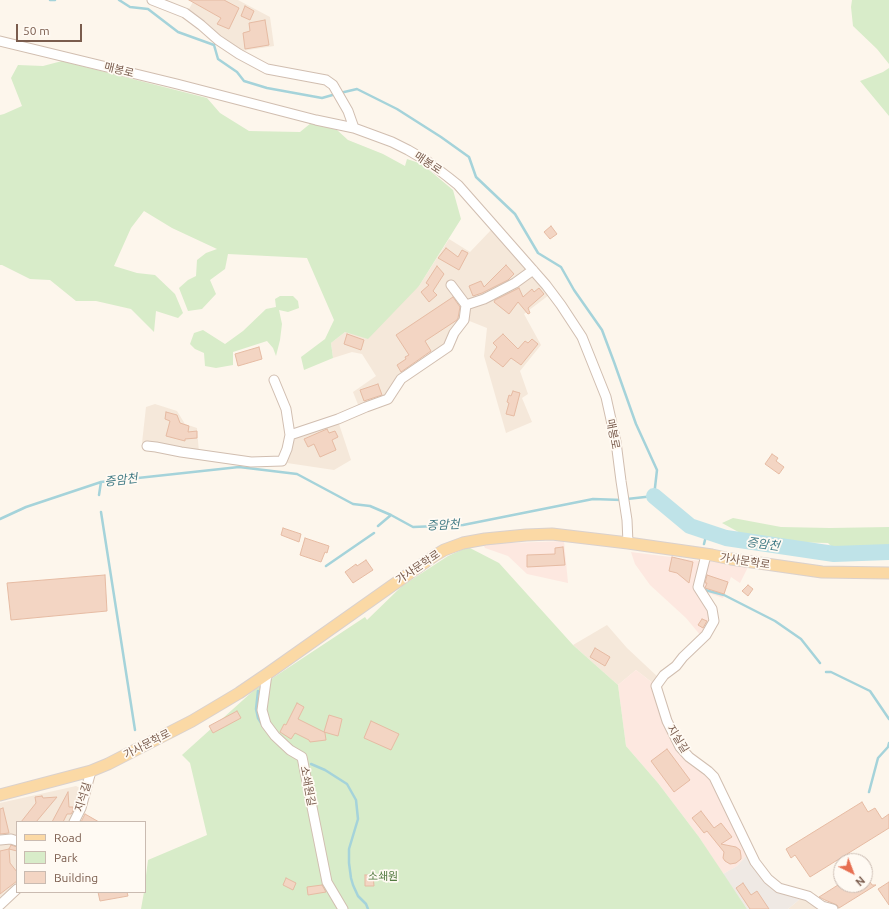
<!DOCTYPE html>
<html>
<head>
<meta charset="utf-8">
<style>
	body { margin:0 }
	#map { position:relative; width:889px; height:909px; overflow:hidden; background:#fdf6ec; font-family:Ubuntu,sans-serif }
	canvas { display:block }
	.legend { position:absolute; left:16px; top:821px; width:130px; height:72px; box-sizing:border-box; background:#fffaf3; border:1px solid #cabbb1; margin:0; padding:5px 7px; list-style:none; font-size:12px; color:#7a5c4d }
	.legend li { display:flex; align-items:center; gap:8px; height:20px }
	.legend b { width:20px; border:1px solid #cabbb1 }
	.north { position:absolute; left:833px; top:853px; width:40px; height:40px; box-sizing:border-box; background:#fffaf3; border:1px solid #cabbb1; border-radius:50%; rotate:138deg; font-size:11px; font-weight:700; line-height:16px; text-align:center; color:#7a5c4d }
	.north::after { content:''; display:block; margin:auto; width:14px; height:18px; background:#e76f51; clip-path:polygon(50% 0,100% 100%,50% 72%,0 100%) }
	.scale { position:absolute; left:16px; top:24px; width:66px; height:18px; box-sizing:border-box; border:2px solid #7a5c4d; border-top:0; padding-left:5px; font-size:12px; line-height:14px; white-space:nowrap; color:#7a5c4d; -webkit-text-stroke:3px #fffaf3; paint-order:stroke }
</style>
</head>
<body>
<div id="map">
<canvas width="889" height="909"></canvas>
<ul class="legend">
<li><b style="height:5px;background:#fbd9a5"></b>Road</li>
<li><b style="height:11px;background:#d8ecc9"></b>Park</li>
<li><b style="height:11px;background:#f3d5c3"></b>Building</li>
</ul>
<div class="north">N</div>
<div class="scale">50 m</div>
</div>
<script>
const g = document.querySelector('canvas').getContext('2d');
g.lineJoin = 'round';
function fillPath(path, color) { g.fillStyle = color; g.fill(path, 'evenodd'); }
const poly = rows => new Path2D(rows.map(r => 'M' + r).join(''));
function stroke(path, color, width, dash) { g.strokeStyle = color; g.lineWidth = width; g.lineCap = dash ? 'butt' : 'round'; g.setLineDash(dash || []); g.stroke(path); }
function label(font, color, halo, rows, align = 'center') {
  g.font = font + ' Ubuntu,"Noto Sans KR",sans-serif'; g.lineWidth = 3.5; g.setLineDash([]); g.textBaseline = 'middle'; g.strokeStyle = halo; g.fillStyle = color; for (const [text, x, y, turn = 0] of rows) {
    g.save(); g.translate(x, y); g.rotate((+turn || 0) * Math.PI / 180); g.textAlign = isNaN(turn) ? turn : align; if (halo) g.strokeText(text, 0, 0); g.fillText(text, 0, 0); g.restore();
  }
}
fillPath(poly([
	[194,0,238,0,270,17,274,46,242,51,188,11],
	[491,230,525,269,521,277,462,305,461,319,445,347,400,378,387,398,359,407,353,392,376,376,362,354,352,352,333,358,331,343,345,332,419,286,449,239,470,252],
	[531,275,549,295,524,314,541,345,520,371,528,394,522,398,532,422,506,433,484,356,487,328,467,320,468,308],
	[155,404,177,411,185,424,197,428,199,453,142,443,146,407],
	[338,421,351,460,334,470,287,463,293,436],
	[607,625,627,648,659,678,654,684,636,670,618,685,573,645],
	[76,786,82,789,77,810,70,822,17,822,17,838,0,839,0,803],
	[17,842,17,884,0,898,0,843],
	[800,899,810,901,821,909,788,909]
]), '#f5e8da');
fillPath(poly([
	[564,541,568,583,527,574,508,556,485,548,483,544],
	[631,552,671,557,700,561,695,587,711,610,713,621,701,636,686,618,650,585,635,564],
	[708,560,748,567,740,583,731,577,723,598,706,592,701,584],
	[636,670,654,684,664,721,712,780,748,854,737,866,723,874,699,837,658,783,626,746,618,685]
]), '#fde8e0');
fillPath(poly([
	[748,854,777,891,800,899,788,909,747,909,723,874,737,866]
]), '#efe9e4');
fillPath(poly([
	[852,0,889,0,889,64,877,49,853,26,851,7],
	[62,61,207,98,220,113,249,131,300,132,311,123,337,130,348,140,383,154,405,166,407,159,422,164,453,190,461,219,419,286,368,339,345,332,331,343,333,358,304,370,301,357,325,339,334,320,307,258,228,254,225,269,210,280,216,294,202,309,188,311,179,288,188,280,196,276,197,260,206,253,217,249,172,228,144,211,131,228,114,266,137,273,155,275,175,294,183,313,178,318,156,311,154,332,131,309,96,301,76,301,50,280,30,279,2,265,0,265,0,115,4,114,22,106,11,78,18,65,43,66],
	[889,68,889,116,860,81,883,72],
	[280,296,293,296,298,301,299,308,288,312,279,310,282,324,280,340,276,356,273,348,267,341,233,352,233,365,216,368,205,366,204,353,195,349,190,344,194,333,203,330,225,344,243,331,266,309,276,307,275,299],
	[733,518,781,527,830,528,889,527,889,546,834,549,828,543,784,542,753,540,722,523],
	[468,547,499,563,573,645,618,685,626,746,658,783,699,837,747,909,141,909,144,892,145,892,145,883,148,860,207,835,190,763,182,755,253,691,365,617,367,620,402,586,448,556]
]), '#d8ecc9');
stroke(poly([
	[50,0,55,0],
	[119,0,130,7,148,9,178,32,214,45,218,59,237,72,244,81,267,88,322,98,336,94],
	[340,93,357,89,397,109,441,137,469,157,476,177,515,214,538,253,561,267,574,290,602,330,614,362,636,424,657,470,654,496,627,499],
	[99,495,101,482],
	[101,512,135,730],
	[0,519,26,507,101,482,239,467,297,474,353,504,370,506,391,515,413,527,463,525,593,499,622,500],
	[378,526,391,515],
	[704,544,707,532],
	[326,566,374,533],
	[705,590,724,595,775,621,801,639,820,663],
	[826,672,831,672,870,691,889,719],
	[258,691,256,709,258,718,263,726],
	[311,764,325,770,347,784,356,800,358,819,349,849,349,863,351,878,353,885,358,896,366,904,368,909],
	[869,792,878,758,888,747,889,743]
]), '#a5d3da', 2.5);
stroke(poly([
	[654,496,690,526,726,538,834,554,889,552]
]), '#bfe3e8', 16);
const building = poly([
	[189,0,224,0,239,8,229,29,217,24,221,18,189,0],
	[245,6,254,11,250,20,241,16,245,6],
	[265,20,269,45,245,49,243,33,250,31,249,23,265,20],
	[551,226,557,234,550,239,544,232,551,226],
	[446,248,458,257,462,250,468,253,459,270,438,258,446,248],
	[506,265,514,274,508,280,482,293,473,296,469,286,481,281,484,287,506,265],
	[437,266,444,274,433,291,437,295,429,302,421,292,429,285,426,283,437,266],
	[519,288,523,297,532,289,534,292,539,288,544,294,528,308,530,313,528,314,518,302,509,314,494,302,495,300,519,288],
	[453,297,460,307,458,318,457,320,425,341,431,351,401,372,397,365,406,359,405,357,409,355,396,335,453,297],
	[347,334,364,340,361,350,344,344,347,334],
	[503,334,518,349,525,341,528,343,532,339,538,344,521,365,511,358,503,367,490,357,497,347,493,343,503,334],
	[259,347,262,359,238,366,235,354,259,347],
	[378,384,382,395,364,401,360,390,378,384],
	[513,391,520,393,514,416,506,414,509,403,507,402,509,395,511,396,513,391],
	[166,412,177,415,180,423,189,426,188,432,197,431,197,438,185,439,185,441,166,436,170,421,165,419,166,412],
	[327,429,329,433,335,431,338,437,332,440,336,450,320,457,314,444,308,447,304,439,327,429],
	[772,454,778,458,776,461,784,467,779,474,765,464,772,454],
	[283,528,301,534,299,542,281,535,283,528],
	[305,538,329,546,327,553,325,552,321,562,300,555,305,538],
	[563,547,565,565,527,567,527,555,555,554,555,548,563,547],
	[672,557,693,562,689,583,677,573,669,571,672,557],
	[366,560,373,570,353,583,345,572,356,564,357,566,366,560],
	[105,575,107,611,11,620,7,583,105,575],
	[707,575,728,582,724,594,705,588,707,583,705,583,707,575],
	[748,585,753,589,748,596,742,591,748,585],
	[702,619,707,621,703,628,698,625,702,619],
	[595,648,610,657,605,666,590,657,595,648],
	[297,703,304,707,298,719,324,732,329,715,342,719,338,736,324,732,325,733,326,740,310,742,309,740,295,733,291,739,280,732,284,724,286,725,297,703],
	[237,711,241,718,213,733,209,726,237,711],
	[371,721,399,734,391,750,364,738,371,721],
	[667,749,690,780,674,792,651,761,667,749],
	[68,792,69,807,73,807,73,811,71,814,67,814,63,822,52,822,68,792],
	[42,796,43,798,57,797,36,822,21,822,36,803,35,797,42,796],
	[862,802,868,812,875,808,882,819,889,814,889,828,810,877,795,855,791,858,786,849,862,802],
	[3,808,9,833,0,834,0,809,3,808],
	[701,811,714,828,721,823,732,837,721,844,736,847,740,850,741,856,741,859,736,863,730,864,725,861,723,858,724,852,707,831,704,833,692,818,701,811],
	[85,814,99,822,81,822,85,814],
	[11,845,17,847,17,851,9,849,11,845],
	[9,849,10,863,17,872,17,881,0,894,0,851,9,849],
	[865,874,872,885,876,885,839,908,837,905,825,900,819,897,838,885,865,885,865,874],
	[365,875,373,875,374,886,365,886,365,875],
	[286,878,296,883,293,890,283,885,286,878],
	[889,882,889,905,878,889,889,882],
	[743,883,751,895,757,891,769,909,750,909,736,888,743,883],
	[322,885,326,892,308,895,307,887,322,885],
	[98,892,127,892,128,896,100,901,98,892]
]);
fillPath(building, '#f3d5c3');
stroke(building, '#e6bba3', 1);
const minor = poly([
	[152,0,185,13,201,25,218,40,239,54,267,69,326,80,333,85,348,111,354,128],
	[0,41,177,84,316,120,354,128,392,142,408,150,427,161,448,177,458,185,488,219,546,285,561,305,582,337,606,397,616,442,621,481,627,520,628,543],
	[451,285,466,305],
	[274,380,286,409,290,435],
	[147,446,156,447,181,452,251,462,282,461,287,449,290,435,338,419,366,407,388,399,401,379,448,347,454,333,464,320,466,305,484,299,515,283,533,270],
	[706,555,698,587,712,609,714,621,706,635,683,657,676,666,664,675,656,686,667,721,680,747,689,757,708,771,714,777,755,862,768,879,779,888,808,896,822,906,833,909],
	[267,674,262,710,266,724,275,736,290,750,302,757,327,882,343,909],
	[74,822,81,808,91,771],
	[0,840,11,839,17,841],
	[0,905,17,889]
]);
const major = poly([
	[0,795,91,771,108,764,192,721,239,693,267,674,434,556,444,550,463,543,485,539,526,535,552,534,628,543,712,555,731,559,822,572,889,573]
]);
stroke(minor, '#d1beb0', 11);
stroke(major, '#dad1cd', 13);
stroke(minor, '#fff', 9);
stroke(major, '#fbd9a5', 11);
label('11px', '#7a5c4d', '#fffaf3', [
	["매봉로",119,70,14],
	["매봉로",428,163,34],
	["매봉로",613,434,79],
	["가사문학로",745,561,9],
	["가사문학로",418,567,-34],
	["지실길",678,739,58],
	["가사문학로",147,744,-27],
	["소쇄원길",308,786,79],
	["지석길",83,797,-73]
]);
label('11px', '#537a41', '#fffaf3', [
	["소쇄원",383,876]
]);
label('italic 12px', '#437c86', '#fffaf3', [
	["증암천",121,480,-7],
	["증암천",443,525,-3],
	["증암천",763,544,8]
]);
</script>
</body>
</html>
